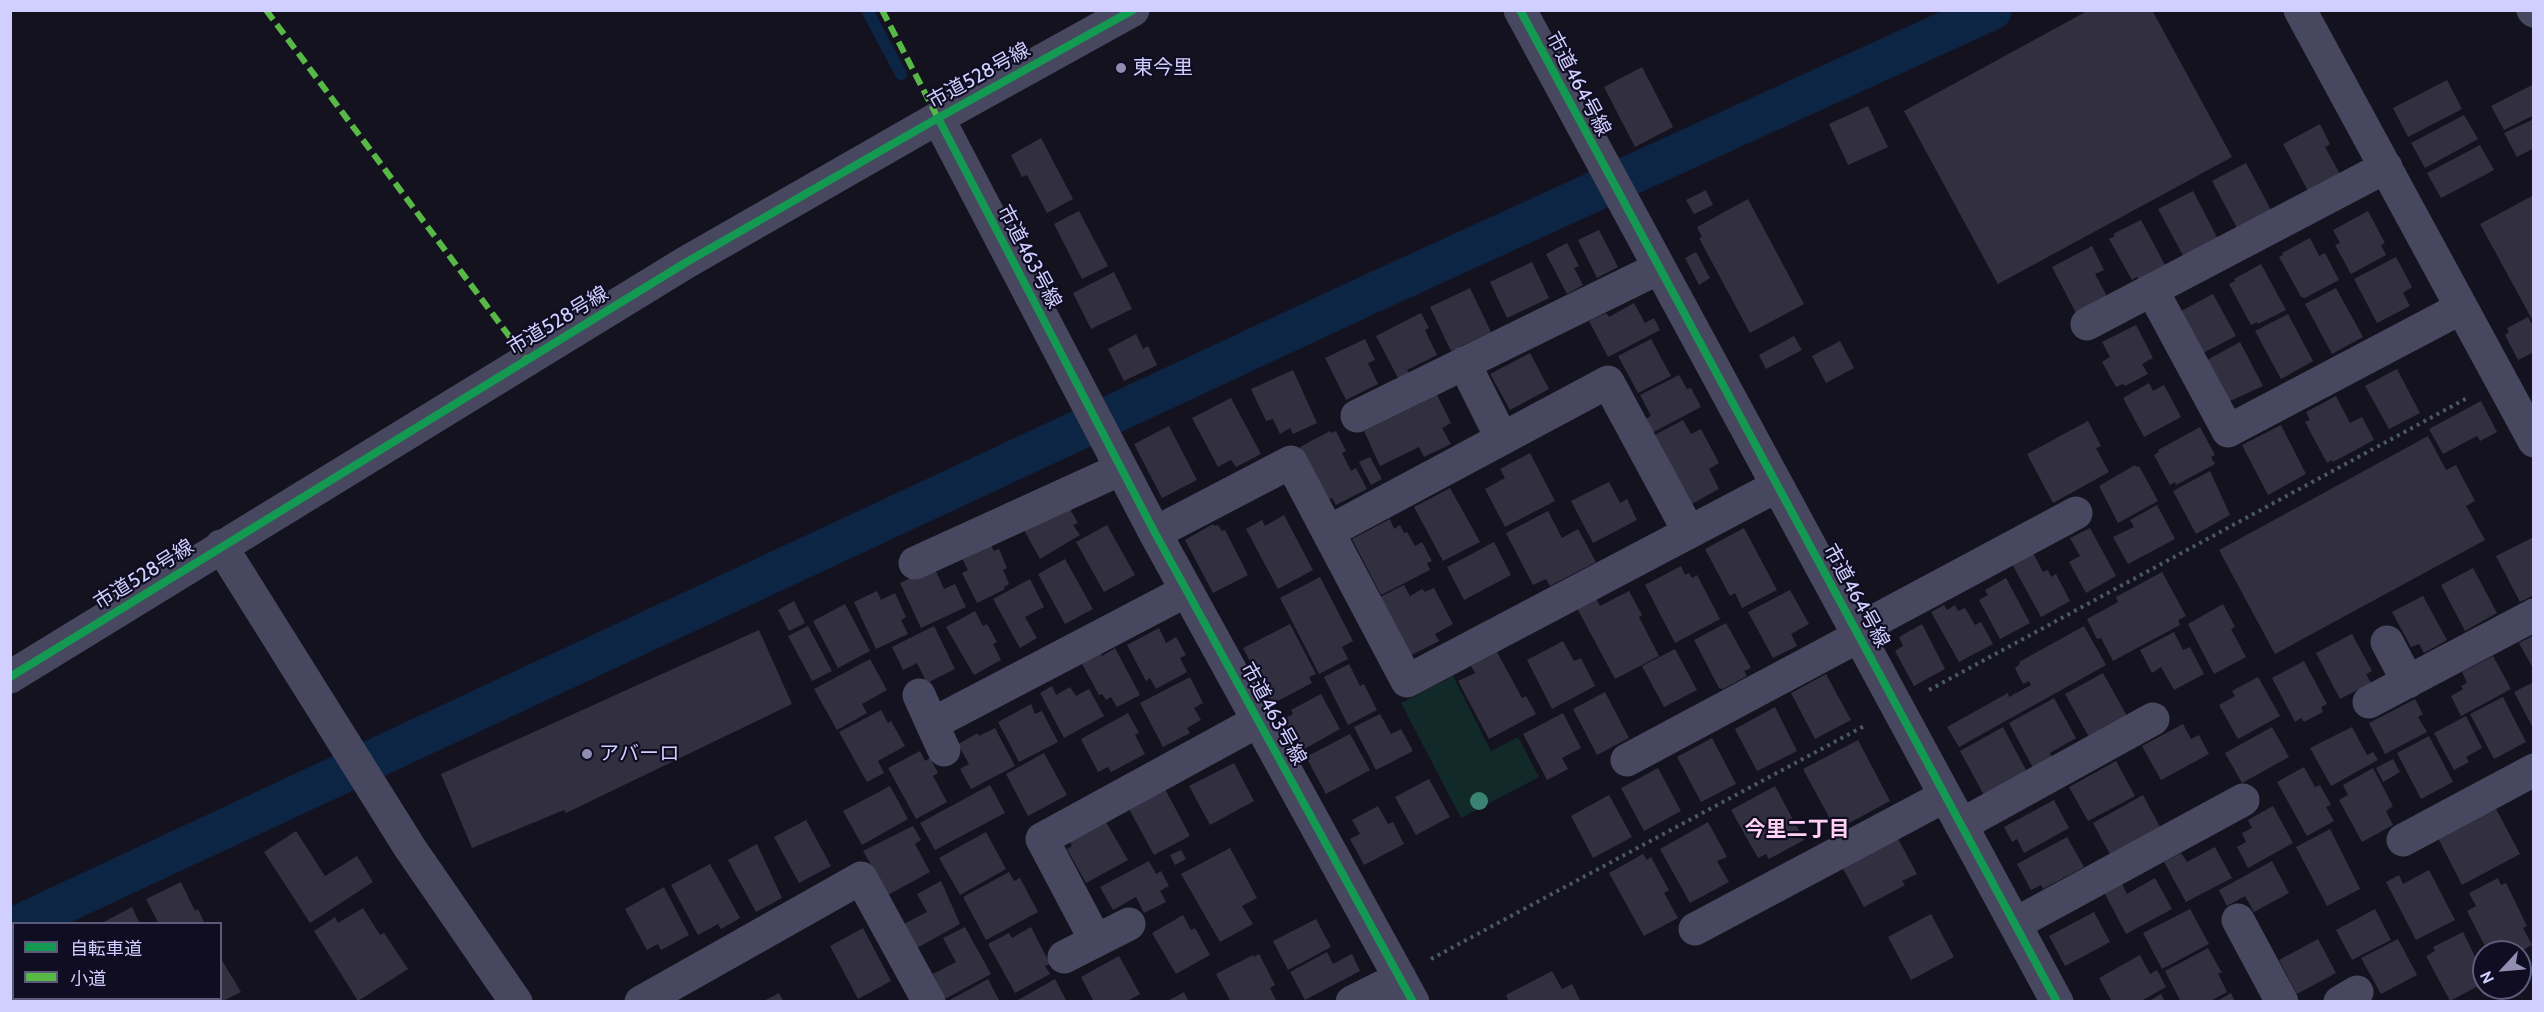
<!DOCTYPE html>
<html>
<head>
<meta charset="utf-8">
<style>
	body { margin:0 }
	#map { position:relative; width:2544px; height:1012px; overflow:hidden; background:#14121e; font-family:Cabin,"Noto Sans JP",sans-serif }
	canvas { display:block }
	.frame { position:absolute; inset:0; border:12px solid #d1cfff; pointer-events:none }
	.legend { position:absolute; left:12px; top:922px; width:210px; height:78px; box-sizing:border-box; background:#100d23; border:2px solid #5d5b7b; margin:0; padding:8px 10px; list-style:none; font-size:18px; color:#d1cfff }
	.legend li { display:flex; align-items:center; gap:12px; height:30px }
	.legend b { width:30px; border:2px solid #5d5b7b }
	.north { position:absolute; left:2472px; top:940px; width:60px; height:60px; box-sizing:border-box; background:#100d23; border:2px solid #5d5b7b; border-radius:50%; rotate:244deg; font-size:16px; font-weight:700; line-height:24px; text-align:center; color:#d1cfff }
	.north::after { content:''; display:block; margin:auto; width:21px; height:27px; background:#8f8db0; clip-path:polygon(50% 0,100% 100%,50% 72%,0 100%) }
</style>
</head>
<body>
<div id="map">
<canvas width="2544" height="1012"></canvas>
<div class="frame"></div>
<ul class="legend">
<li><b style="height:8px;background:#139951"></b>自転車道</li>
<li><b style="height:8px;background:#58b947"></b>小道</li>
</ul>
<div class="north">N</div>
</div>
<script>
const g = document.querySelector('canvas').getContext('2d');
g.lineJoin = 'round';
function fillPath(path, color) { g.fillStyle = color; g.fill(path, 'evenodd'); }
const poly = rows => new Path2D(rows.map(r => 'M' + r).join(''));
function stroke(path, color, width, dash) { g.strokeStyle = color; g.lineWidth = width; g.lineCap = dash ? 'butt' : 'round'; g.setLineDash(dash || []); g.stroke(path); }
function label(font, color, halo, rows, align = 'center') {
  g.font = font + ' Cabin,"Noto Sans JP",sans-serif'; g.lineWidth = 4.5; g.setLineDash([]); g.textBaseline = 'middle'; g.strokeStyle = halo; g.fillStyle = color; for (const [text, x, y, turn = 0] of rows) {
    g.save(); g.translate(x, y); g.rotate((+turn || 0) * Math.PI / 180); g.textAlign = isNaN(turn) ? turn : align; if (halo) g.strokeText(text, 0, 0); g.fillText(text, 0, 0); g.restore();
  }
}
fillPath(poly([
	[1453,676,1491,751,1518,737,1539,777,1461,818,1401,703]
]), '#112928');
stroke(poly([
	[867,10,901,74]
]), '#0d2544', 12);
stroke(poly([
	[20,924,1368,295,1992,10]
]), '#0d2544', 40);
fillPath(poly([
	[2089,10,2152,10,2232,157,1998,284,1904,111],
	[1642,67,1673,127,1635,147,1604,87],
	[2447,80,2462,109,2408,137,2393,108],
	[2534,84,2534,115,2504,130,2491,106],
	[1868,106,1888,147,1848,165,1829,124],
	[2464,115,2478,139,2425,168,2411,143],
	[2534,119,2534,148,2517,157,2504,133],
	[2320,124,2330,144,2325,147,2340,174,2308,191,2283,144],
	[1041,138,1073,199,1047,213,1027,175,1022,177,1011,155],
	[2480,145,2494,170,2441,198,2427,173],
	[2246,163,2271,210,2237,228,2212,181],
	[1706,190,1713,205,1694,214,1686,200],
	[2193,191,2219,241,2185,259,2158,209],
	[2534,195,2534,323,2480,224],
	[1748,199,1804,304,1750,333,1699,238,1702,237,1697,227],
	[1079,211,1108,266,1082,279,1054,224],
	[2368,211,2385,243,2381,245,2386,255,2351,274,2335,245,2340,243,2333,230],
	[2141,220,2165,265,2138,279,2137,277,2132,280,2109,239,2115,236,2113,234],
	[1599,230,1618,267,1597,278,1578,240],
	[2310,238,2319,256,2325,253,2339,280,2305,298,2301,297,2279,257,2283,255,2282,253],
	[1567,243,1579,266,1574,268,1583,285,1567,294,1546,254],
	[2092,246,2104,270,2095,274,2108,298,2077,315,2052,267],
	[1696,252,1710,278,1699,285,1685,258],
	[2396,257,2412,287,2403,293,2410,306,2377,323,2354,279],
	[1532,262,1549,298,1507,318,1490,282],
	[2261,264,2286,310,2258,324,2257,322,2251,325,2229,284,2235,281,2234,279],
	[1114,272,1132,309,1091,329,1073,293],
	[1470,288,1491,332,1451,351,1430,307],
	[2336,288,2363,337,2332,354,2305,304],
	[2213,294,2236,336,2203,353,2181,311],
	[1634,303,1645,323,1654,318,1660,330,1608,357,1589,321,1606,313,1609,317],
	[1421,313,1429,328,1425,330,1437,355,1407,370,1409,373,1398,378,1376,336],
	[2288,314,2313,361,2281,379,2255,331],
	[2528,317,2534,328,2534,352,2518,360,2505,335,2509,332,2507,328],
	[2136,325,2153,358,2142,364,2148,374,2125,386,2123,384,2116,387,2102,362,2110,357,2102,342],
	[1136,334,1143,349,1148,346,1157,365,1124,381,1108,349],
	[1794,336,1802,350,1766,369,1759,355],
	[1365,339,1375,360,1368,363,1378,384,1346,400,1325,358],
	[1651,339,1671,376,1638,393,1618,356],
	[1840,341,1854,368,1826,383,1812,356],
	[2240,342,2263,386,2230,401,2207,360],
	[1530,353,1549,389,1510,410,1490,374],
	[2397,369,2420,413,2389,429,2365,386],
	[1293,370,1317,423,1293,434,1290,428,1280,434,1273,419,1266,421,1251,389],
	[1679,375,1687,389,1691,388,1701,407,1650,434,1643,420,1651,416,1640,395],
	[2149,383,2153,391,2164,385,2181,417,2144,437,2123,398],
	[1437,395,1451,423,1442,428,1451,444,1424,457,1419,447,1380,466,1364,431],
	[2336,396,2350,423,2362,417,2374,440,2333,462,2332,460,2327,463,2305,422,2310,420,2306,412],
	[1231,398,1261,454,1236,467,1231,460,1218,467,1192,418],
	[2481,401,2497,432,2480,441,2477,436,2443,454,2429,429],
	[1683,420,1691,434,1701,429,1719,463,1709,469,1719,489,1688,506,1651,437],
	[2088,421,2101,446,2096,448,2109,472,2053,503,2027,454],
	[2281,425,2306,474,2268,495,2242,445],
	[1169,426,1197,480,1162,498,1134,444],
	[2200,427,2215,455,2211,457,2215,464,2176,485,2175,482,2170,485,2154,455,2159,452,2158,450],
	[1330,431,1331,433,1336,431,1346,451,1342,453,1351,471,1356,468,1367,489,1336,505,1332,498,1328,500,1300,447],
	[2428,436,2446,470,2456,465,2475,501,2466,506,2485,540,2275,654,2219,550],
	[1530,453,1555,501,1505,527,1485,489,1505,478,1500,469],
	[1370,457,1382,479,1371,485,1359,462],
	[2135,465,2136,467,2139,466,2158,501,2118,523,2099,486],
	[2210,471,2230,515,2196,534,2173,491],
	[1609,482,1620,503,1627,499,1637,520,1593,543,1571,501],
	[1450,488,1480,542,1443,561,1414,507],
	[1067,504,1078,523,1073,525,1080,535,1040,559,1024,530],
	[2157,505,2175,539,2128,564,2113,537,2134,527,2130,520],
	[1548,511,1562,538,1578,529,1596,562,1550,586,1546,579,1533,585,1506,533],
	[1284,515,1313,570,1278,589,1246,529,1262,520,1265,526],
	[1390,519,1394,529,1400,525,1404,533,1407,532,1415,546,1422,542,1432,561,1427,563,1430,570,1381,595,1352,539],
	[1213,524,1214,526,1218,525,1222,531,1225,530,1248,575,1213,593,1185,540],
	[1107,525,1135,575,1104,592,1076,542],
	[1744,528,1777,590,1742,608,1735,593,1730,596,1705,549],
	[2090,528,2116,576,2086,593,2069,562,2080,556,2070,538],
	[2532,538,2534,595,2520,602,2496,556],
	[988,539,994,551,999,549,1007,568,1003,570,1009,584,1004,587,1005,589,977,603,962,573,968,570,959,552],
	[1494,542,1511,575,1464,600,1447,567],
	[2032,551,2043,572,2048,570,2051,577,2056,574,2070,601,2041,617,2011,562],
	[1065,559,1093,609,1065,624,1038,574],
	[1681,566,1685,575,1689,573,1692,578,1697,575,1720,619,1675,643,1645,585],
	[934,567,944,589,955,584,966,607,921,628,900,583],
	[2473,568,2497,613,2465,631,2441,585],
	[2162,572,2186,616,2178,620,2180,625,2113,661,2101,638,2097,639,2087,619,2118,602,2116,597],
	[1320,577,1353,641,1342,647,1348,659,1319,674,1280,598],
	[2006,578,2030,623,2000,639,1979,600,1988,595,1985,590],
	[1030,579,1044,607,1025,617,1037,638,1020,648,993,599],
	[1404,585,1410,596,1422,589,1425,592,1434,588,1453,624,1435,634,1439,641,1408,657,1376,599],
	[1790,590,1809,624,1791,634,1797,646,1773,658,1748,612],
	[877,591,881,600,895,593,906,617,901,620,908,634,876,649,854,602],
	[1629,591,1642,615,1639,617,1659,656,1615,679,1577,608,1596,598,1600,606],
	[2423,596,2447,640,2424,653,2419,644,2411,647,2392,612],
	[794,601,805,623,789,631,778,610],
	[845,604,870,651,838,668,813,621],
	[2223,604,2235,627,2231,629,2246,657,2214,674,2188,624],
	[1944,605,1947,610,1955,605,1958,611,1965,608,1975,625,1981,622,1993,644,1959,662,1931,612],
	[975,611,983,626,987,624,997,642,993,644,1001,660,974,675,946,627],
	[1726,623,1751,668,1744,671,1747,676,1723,689,1719,688,1694,640],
	[1290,624,1316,674,1309,677,1312,683,1272,704,1243,648],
	[1922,624,1945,669,1914,686,1895,651,1903,646,1899,637],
	[808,626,832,671,812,681,788,636],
	[934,626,955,669,927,683,917,663,903,670,892,647],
	[2084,626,2106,665,1959,747,1947,727,2008,693,2009,697,2031,685,2029,681,2023,684,2015,668,2020,664,2019,662],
	[1159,628,1166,643,1176,637,1186,655,1180,658,1187,672,1156,689,1150,678,1146,681,1127,645],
	[759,630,792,704,566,813,564,810,472,848,441,774],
	[2174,632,2183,650,2190,647,2204,674,2174,690,2161,667,2152,673,2140,650],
	[2352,634,2372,671,2366,674,2371,683,2340,699,2316,653],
	[2534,635,2534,670,2519,643],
	[1563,641,1574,661,1581,658,1595,686,1552,709,1527,660],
	[1115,648,1140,695,1117,707,1111,697,1106,700,1102,694,1099,695,1081,662,1099,651,1102,656],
	[1675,649,1697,690,1664,707,1642,666],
	[1497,652,1522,698,1526,696,1536,714,1489,739,1458,681,1475,673,1471,666],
	[2493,656,2511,689,2461,716,2451,696,2463,689,2461,686,2467,683,2462,672],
	[870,659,887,690,862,704,867,713,837,730,814,689],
	[2304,661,2327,704,2321,707,2323,712,2304,722,2301,718,2295,722,2272,678],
	[1349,664,1360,686,1364,684,1377,710,1348,725,1324,677],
	[2103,673,2127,716,2089,737,2065,694],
	[1826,674,1851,720,1815,739,1791,693],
	[1190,677,1203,703,1194,708,1201,720,1187,728,1190,733,1163,747,1140,703],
	[2258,677,2280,716,2238,739,2219,705,2235,696,2232,691],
	[2534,682,2534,730,2514,692],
	[1052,686,1056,695,1070,687,1076,696,1089,689,1104,716,1064,738,1040,693],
	[1605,692,1629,738,1597,755,1573,709],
	[1321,694,1340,729,1301,751,1284,719,1293,714,1291,710],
	[2503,697,2526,742,2494,759,2470,714],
	[2054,698,2076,738,2050,753,2052,757,2033,768,2009,723],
	[2415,699,2423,714,2418,717,2427,732,2385,754,2369,723],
	[1031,704,1035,714,1042,711,1058,742,1019,762,998,722],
	[1775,707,1797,751,1757,771,1735,729],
	[881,710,888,723,891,721,905,746,878,761,884,773,867,782,839,732],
	[1128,713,1139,733,1135,735,1145,754,1111,772,1108,767,1098,772,1081,739],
	[1563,713,1581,748,1562,758,1568,769,1547,780,1523,734],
	[1380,714,1391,734,1401,729,1413,751,1376,770,1354,727],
	[2466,716,2482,748,2466,757,2469,762,2454,770,2434,733],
	[2183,724,2191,739,2199,735,2209,754,2161,780,2142,746],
	[2003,727,2027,772,1984,795,1960,751],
	[2272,727,2289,757,2242,783,2225,753],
	[2352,727,2367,755,2373,752,2378,760,2331,786,2310,748],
	[995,728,1015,766,971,789,960,769,969,764,958,744,978,733,979,736],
	[1350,734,1370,770,1326,794,1306,757],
	[2429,736,2453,782,2421,799,2397,753],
	[1712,738,1736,784,1701,802,1677,757],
	[1858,740,1890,801,1836,830,1803,769],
	[920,751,925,761,930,758,938,773,933,776,947,802,916,819,888,768],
	[1044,753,1067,795,1028,816,1006,774],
	[2393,759,2400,772,2383,782,2376,768],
	[2116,761,2135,796,2088,821,2069,787],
	[1234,763,1254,801,1210,825,1189,786],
	[2304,767,2315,787,2320,785,2331,805,2326,807,2334,821,2307,836,2277,782],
	[1658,768,1681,811,1644,831,1621,788],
	[2373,768,2393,806,2386,811,2393,825,2362,842,2339,800,2348,795,2343,785],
	[1429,779,1450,817,1416,835,1395,797],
	[990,785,1005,813,935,850,920,823],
	[890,786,908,819,862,845,843,811],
	[1775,786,1804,840,1769,859,1766,854,1758,858,1731,810],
	[1165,789,1190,836,1154,855,1129,809],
	[1609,795,1632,837,1593,858,1571,816],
	[2143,795,2160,827,2110,854,2093,823],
	[2054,800,2069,828,2024,853,2017,839,2012,842,2004,827],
	[1378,806,1388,824,1393,822,1404,844,1364,865,1350,839,1360,834,1352,820],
	[2273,806,2293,843,2248,868,2237,847,2246,842,2242,833,2252,828,2248,820],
	[2495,807,2520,854,2462,885,2438,838],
	[806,820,831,866,799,883,774,837],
	[1106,822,1128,860,1086,883,1067,849,1072,846,1070,842],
	[1708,822,1727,857,1717,861,1729,882,1690,903,1660,849],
	[913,826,921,840,915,844,930,872,888,895,863,851],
	[2330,829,2360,889,2327,906,2296,847],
	[296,831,325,876,357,856,373,882,310,923,264,852],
	[986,832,1006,869,960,895,939,858],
	[1896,835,1917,874,1902,881,1905,885,1864,907,1841,865],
	[2067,837,2084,867,2043,889,2041,885,2031,890,2017,864],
	[757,844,782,898,756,912,728,860],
	[2215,847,2232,878,2186,902,2164,862,2181,853,2187,862],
	[1230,848,1257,898,1242,906,1253,924,1220,942,1181,874],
	[1181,850,1186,859,1175,865,1170,855],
	[1643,854,1647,860,1651,857,1669,890,1664,893,1678,918,1644,936,1609,873],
	[1149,861,1156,874,1161,871,1169,886,1160,891,1166,902,1144,913,1136,897,1113,910,1100,887],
	[2272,861,2289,893,2254,912,2245,896,2227,906,2219,890],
	[710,864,740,918,721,929,718,924,698,935,671,885],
	[2429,870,2455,920,2416,940,2386,882,2399,875,2403,884],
	[1009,872,1014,881,1020,878,1038,912,986,940,963,897],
	[2155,878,2172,909,2126,934,2105,894,2122,884,2127,894],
	[2498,878,2501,885,2506,883,2527,926,2523,928,2532,945,2519,952,2488,952,2467,911,2476,906,2469,893],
	[941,881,960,924,917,948,904,924,927,912,917,894],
	[181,882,195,911,198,909,205,924,159,924,146,899],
	[664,887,689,935,661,950,658,944,647,950,625,909],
	[132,907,140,924,100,924],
	[363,908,380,935,384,933,408,969,358,1001,314,931,335,917,338,923],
	[2190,909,2209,944,2162,969,2143,933],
	[2375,909,2391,940,2352,960,2336,930],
	[2094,912,2110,942,2065,966,2049,936],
	[1931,914,1954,957,1911,980,1888,937],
	[1183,915,1191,930,1195,928,1210,955,1176,974,1152,933],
	[1316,919,1331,947,1288,970,1273,941],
	[965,927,991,974,945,999,933,974,956,962,943,938],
	[1031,927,1050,964,1045,966,1050,974,1015,993,988,944,1009,933,1012,938],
	[863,928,891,981,858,999,830,946],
	[2463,932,2479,965,2475,967,2484,983,2450,1001,2426,956,2435,951,2433,947],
	[2318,939,2336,973,2297,994,2279,960],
	[2398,939,2417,975,2381,994,2361,958],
	[2208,948,2222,973,2218,973,2227,992,2209,1002,2181,1002,2165,971],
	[1327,952,1333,964,1352,954,1360,971,1305,1000,1290,972],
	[1259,954,1275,985,1270,988,1277,1002,1231,1002,1216,974,1253,955,1254,957],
	[2140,955,2150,974,2157,970,2166,987,2139,1002,2112,1002,2099,978],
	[1119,956,1140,994,1126,1002,1094,1002,1081,977],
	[220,957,241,992,221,1002,198,1002,197,998,220,998],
	[14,958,14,998,36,998,38,1002,10,1002,10,960],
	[1552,971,1562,989,1572,984,1581,1002,1509,1002,1506,995],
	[988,979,1000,1002,946,1002],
	[1055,979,1067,1002,1019,1002,1018,1000],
	[1184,992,1189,1002,1166,1002],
	[779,993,784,1002,762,1002],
	[2231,993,2235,1002,2215,1002],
	[2161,994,2165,1002,2147,1002],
	[122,998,135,998,137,1002,116,1002]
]), '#323040');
stroke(poly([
	[1929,690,2469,397],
	[1431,959,1866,725]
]), '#495965', 4, [3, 4.5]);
stroke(poly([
	[1520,10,2057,1002],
	[2300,10,2534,441],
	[2533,10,2534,11],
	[938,118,1155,533,1413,1002],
	[2152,290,2228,431,2461,308],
	[2087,324,2386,167],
	[1464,363,1502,439],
	[1357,416,1659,268],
	[1328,532,1608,382,1689,532],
	[1155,533,1291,462,1407,681,1777,486],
	[221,546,410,848,516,1002],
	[915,563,1121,469],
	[2387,642,2408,682],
	[10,677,685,263,938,118,1133,10],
	[919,695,932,724],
	[2369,702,2534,615],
	[944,750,932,724,1186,591],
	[1627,760,1859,636,1880,618,2076,513],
	[1961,825,2153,719],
	[2403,840,2534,770],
	[2238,920,2282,1002],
	[2015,924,2243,800],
	[1695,929,1945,796],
	[1096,941,1042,839,1258,721],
	[1064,957,1129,924],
	[181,998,182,1002],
	[83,1002,89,998],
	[641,1002,861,878,929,1002],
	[1352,1002,1400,978],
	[2340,1002,2357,992]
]), '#47485f', 33);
stroke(poly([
	[266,10,527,360],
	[882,10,938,118]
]), '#58b947', 6, [12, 6]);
stroke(poly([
	[1520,10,2057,1002],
	[938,118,1155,533,1413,1002],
	[10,677,685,263,938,118,1133,10]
]), '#139951', 8);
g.fillStyle = '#3a8372';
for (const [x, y] of [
	[1479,801]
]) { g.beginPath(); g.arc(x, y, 9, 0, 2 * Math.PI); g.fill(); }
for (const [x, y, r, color] of [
	[1121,68,6,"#8f8db0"],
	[587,754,6,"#8f8db0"]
]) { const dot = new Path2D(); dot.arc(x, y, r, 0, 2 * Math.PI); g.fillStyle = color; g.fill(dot); stroke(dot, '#100d23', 2); }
label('20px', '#d1cfff', '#100d23', [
	["東今里",1133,68],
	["アバーロ",599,754]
], 'left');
label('20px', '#d1cfff', '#100d23', [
	["市道528号線",979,76,-29],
	["市道464号線",1578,84,62],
	["市道463号線",1029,257,62],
	["市道528号線",558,321,-31],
	["市道528号線",144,575,-32],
	["市道464号線",1856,596,61],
	["市道463号線",1273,714,61]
]);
label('bold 21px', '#ffd1f1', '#100d23', [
	["今里二丁目",1797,830]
]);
</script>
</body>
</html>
